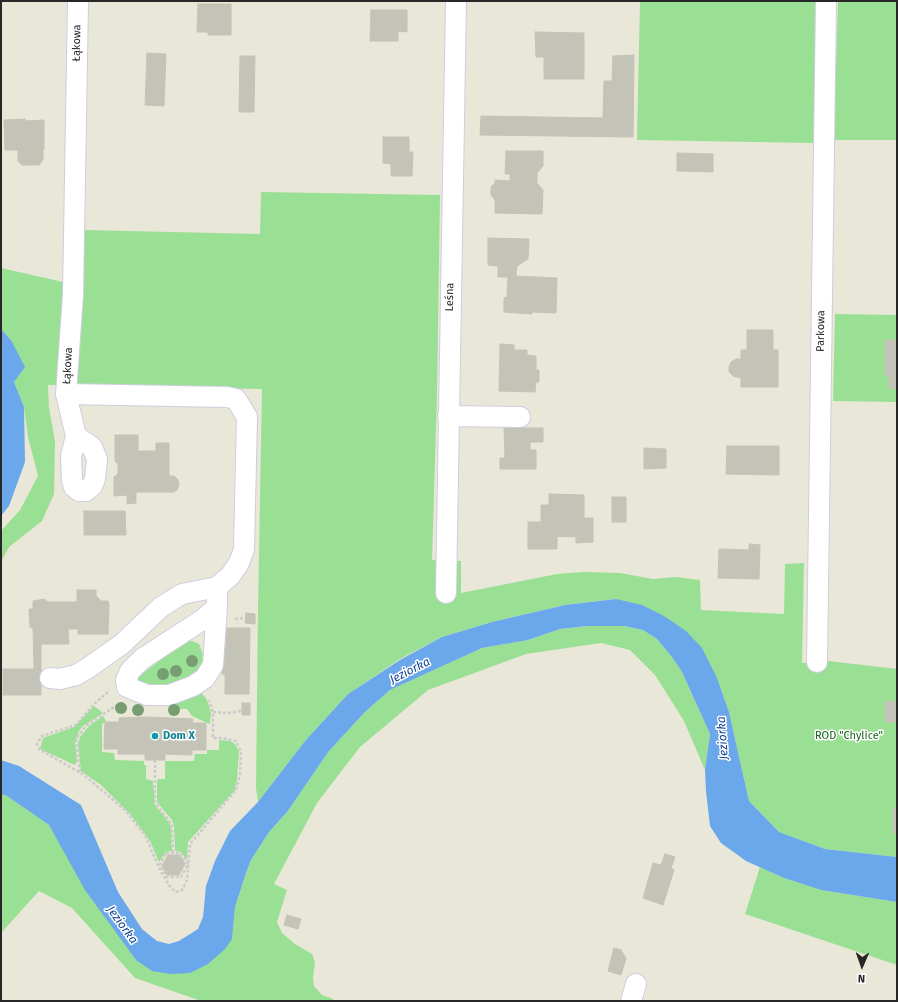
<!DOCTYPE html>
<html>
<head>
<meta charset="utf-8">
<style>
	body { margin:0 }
	#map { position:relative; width:898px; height:1002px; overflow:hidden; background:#e9e7d8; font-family:"Fira Sans",sans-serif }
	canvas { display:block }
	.frame { position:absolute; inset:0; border:2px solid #272727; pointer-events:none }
	.north { position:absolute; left:842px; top:946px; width:40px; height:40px; -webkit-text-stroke:3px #fff; paint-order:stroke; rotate:182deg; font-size:11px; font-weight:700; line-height:16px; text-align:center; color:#272727 }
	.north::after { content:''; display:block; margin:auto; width:14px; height:18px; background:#272727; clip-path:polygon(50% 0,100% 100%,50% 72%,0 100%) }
</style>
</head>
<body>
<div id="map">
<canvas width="898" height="1002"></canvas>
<div class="frame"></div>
<div class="north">N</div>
</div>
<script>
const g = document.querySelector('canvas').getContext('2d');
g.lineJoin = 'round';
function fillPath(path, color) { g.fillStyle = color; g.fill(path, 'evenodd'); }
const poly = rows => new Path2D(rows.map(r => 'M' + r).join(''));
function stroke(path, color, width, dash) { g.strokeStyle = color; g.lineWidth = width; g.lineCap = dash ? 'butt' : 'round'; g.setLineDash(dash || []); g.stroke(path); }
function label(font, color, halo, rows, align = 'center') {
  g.font = font + ' "Fira Sans",sans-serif'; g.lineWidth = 3; g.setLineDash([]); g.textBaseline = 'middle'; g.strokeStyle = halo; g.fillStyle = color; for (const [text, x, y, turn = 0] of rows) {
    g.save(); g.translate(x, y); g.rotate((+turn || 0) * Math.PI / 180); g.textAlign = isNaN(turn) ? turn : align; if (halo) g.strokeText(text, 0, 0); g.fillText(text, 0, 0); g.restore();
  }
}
fillPath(poly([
	[640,1,817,1,813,143,637,140],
	[838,1,897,1,897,140,834,140],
	[261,192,440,195,437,394,432,560,461,561,461,593,557,574,584,572,620,573,653,579,676,577,700,580,701,610,784,614,785,564,804,563,802,663,829,661,897,669,897,857,825,849,779,832,749,801,729,712,717,678,616,599,565,605,492,622,442,637,400,659,348,694,305,741,258,802,256,788,258,608,262,389,76,385,84,230,260,234],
	[1,268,63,282,58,385,48,385,49,408,55,441,54,494,42,521,9,547,1,562,1,531,20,510,38,476,28,437,24,407,14,382,11,340,1,329],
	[835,314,897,315,897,402,833,401],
	[587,626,624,626,643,630,657,639,672,657,682,672,710,734,705,770,684,721,655,675,630,650,601,643,526,654,428,690,360,747,317,803,274,884,287,890,277,922,282,933,295,944,312,954,315,962,313,977,314,986,322,995,333,999,333,1001,201,1001,135,978,72,908,39,891,1,933,1,794,7,796,49,825,136,960,232,939,235,907,246,873,251,860,269,832,287,812,329,751,365,712,390,690,482,648,528,640,560,629],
	[186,641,192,641,199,644,204,657,203,668,187,684,140,688,135,679],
	[201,692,207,700,211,712,210,724,192,716,187,709,177,709,175,713,172,711,173,703],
	[94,706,103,713,83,726,79,731,75,743,77,761,75,765,40,749,43,738,74,727],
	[103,716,106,721,102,724,102,752,114,753,115,760,144,761,144,765,146,765,146,779,153,781,155,805,168,821,171,827,172,851,166,852,159,862,150,841,130,814,101,785,81,771,78,743,80,737,89,726],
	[219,740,230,741,235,744,239,751,237,779,235,790,188,842,187,860,181,852,175,851,174,826,172,820,157,802,157,781,158,779,165,779,165,761,194,761,195,754,207,754,207,750,219,750],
	[760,867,784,878,821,890,897,902,897,965,745,914]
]), '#9ae094');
fillPath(poly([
	[1,329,11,340,25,367,14,382,24,407,25,462,9,506,1,516],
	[616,599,642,605,664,616,686,631,702,648,717,678,729,712,749,801,779,832,825,849,897,857,897,902,821,890,784,878,746,861,721,843,710,826,706,791,705,770,710,734,682,672,672,657,657,639,643,630,624,626,587,626,560,629,528,640,482,648,390,690,365,712,329,751,287,812,269,832,251,860,246,873,235,907,232,939,225,949,208,964,190,973,171,974,152,971,136,960,85,890,49,825,7,796,1,794,1,760,19,766,81,805,118,892,142,929,157,941,169,944,179,941,198,929,203,917,206,886,215,861,230,831,258,802,305,741,348,694,400,660,442,637,492,622,565,605]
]), '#6ba7eb');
const building = poly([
	[198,4,231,4,231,35,208,35,208,32,197,32,198,4],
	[371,10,407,10,407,32,398,31,398,41,370,41,371,10],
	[535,32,584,33,584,79,544,79,544,57,536,57,535,32],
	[147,53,166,54,164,106,145,105,147,53],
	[634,55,633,137,480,135,481,116,603,118,604,81,612,81,613,56,634,55],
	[240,56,255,56,254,112,239,112,240,56],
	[25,119,25,121,44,120,44,149,43,149,43,160,39,165,22,165,18,161,18,150,5,150,4,120,25,119],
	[383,137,409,137,409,152,413,152,412,176,391,176,391,164,383,163,383,137],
	[506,151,543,151,543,166,537,173,537,183,543,190,542,214,495,213,495,200,491,195,491,187,495,183,495,180,510,181,510,174,505,174,506,151],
	[677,153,713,154,713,172,677,171,677,153],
	[488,238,529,239,528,259,517,266,516,276,557,278,556,313,532,312,532,314,504,312,504,298,507,297,508,277,498,277,498,266,488,265,488,238],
	[747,330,773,330,773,350,778,350,778,387,741,387,741,378,733,376,729,372,729,367,731,362,736,359,741,359,741,350,747,350,747,330],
	[885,340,897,340,897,389,889,388,889,376,885,376,885,340],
	[500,344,514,345,514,350,527,350,527,355,536,356,536,370,539,370,539,382,536,382,535,392,499,391,500,344],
	[504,428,543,428,543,442,530,442,530,450,536,450,536,469,500,469,500,458,505,458,504,428],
	[115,435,138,435,138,451,156,451,156,443,169,443,169,476,174,476,178,480,179,485,177,490,173,492,136,492,136,503,127,504,127,495,114,496,114,477,118,474,118,464,115,461,115,435],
	[727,446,779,446,779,475,726,474,727,446],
	[644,448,666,449,666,468,644,469,644,448],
	[549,494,584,495,584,522,579,523,579,537,548,536,548,522,541,522,541,505,549,505,549,494],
	[612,497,626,497,626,522,612,522,612,497],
	[84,511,125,511,126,535,84,535,84,511],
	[584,518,593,518,593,542,576,543,576,536,579,537,579,523,584,522,584,518],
	[528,522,548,522,548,536,557,536,557,549,528,549,528,522],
	[749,544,760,545,759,579,718,578,719,549,749,550,749,544],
	[77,590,96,590,96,596,101,601,108,601,109,604,108,634,78,634,78,629,68,629,69,644,41,644,41,669,34,669,33,628,30,627,29,609,33,609,33,601,44,599,48,602,77,602,77,590],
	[246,613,255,614,255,624,245,623,246,613],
	[226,628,250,628,249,694,225,694,225,674,222,674,223,648,226,648,226,628],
	[3,669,41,669,41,695,3,695,3,669],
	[897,701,897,722,885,722,885,702,897,701],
	[242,703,250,703,250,715,242,715,242,703],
	[146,717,193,719,192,723,206,723,206,750,192,750,192,755,165,754,165,760,145,760,145,754,118,754,118,749,104,749,105,722,119,722,119,718,146,717],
	[893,808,897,808,897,833,893,833,893,808],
	[665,854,675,857,671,868,674,870,663,905,643,898,653,863,661,865,665,854],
	[168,855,180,855,185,864,179,875,167,875,162,866,168,855],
	[287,915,301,919,298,929,284,925,287,915],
	[614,948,621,950,626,958,621,975,608,971,614,948]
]);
fillPath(building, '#c4c3b8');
stroke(building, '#c4c3b2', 1);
const minor = poly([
	[66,394,76,436,71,456,72,480,74,487,79,491,86,491,92,486,95,479,97,459,92,447,76,436],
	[448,416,520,417],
	[217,587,217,607,213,665,205,678,193,686,169,695,147,695,127,687,126,680,130,671,142,659,202,620,217,607],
	[446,593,456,1],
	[817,662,826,1],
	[50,678,60,679,76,675,88,668,122,644,161,607,182,594,217,587,230,576,239,563,244,549,247,417,236,399,227,397,66,394,73,295,78,1],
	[631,1001,636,984]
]);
stroke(minor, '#cfcde0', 22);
stroke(poly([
	[235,619,245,618],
	[108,692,95,703,76,725,42,736,37,744,39,749,84,775,125,810,145,835,161,872,171,888,176,892,182,890,187,880,190,844,236,790,240,775,241,752,236,741,222,738,213,738,213,712,209,700],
	[213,712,228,713,241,711],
	[155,760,155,802,172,825,173,853],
	[80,772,76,742,78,736,87,725,117,705],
	[166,853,181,853,188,864,181,877,167,877,160,865,166,853]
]), '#cbcbcb', 2.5, [3, 2]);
stroke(minor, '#fff', 20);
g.fillStyle = '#779d72';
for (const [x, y] of [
	[192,661],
	[176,671],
	[163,674],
	[121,708],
	[138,710],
	[174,710]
]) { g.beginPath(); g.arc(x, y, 6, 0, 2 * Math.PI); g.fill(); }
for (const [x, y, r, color] of [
	[155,736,4,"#0f9aa8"]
]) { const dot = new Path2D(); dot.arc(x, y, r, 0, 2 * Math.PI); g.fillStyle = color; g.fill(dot); stroke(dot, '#fff', 1.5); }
label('11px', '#272727', '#fff', [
	["Łąkowa",77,43,-89],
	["Leśna",450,297,-89],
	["Parkowa",821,331,-89],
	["Łąkowa",68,366,-87]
]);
label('bold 11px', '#0d838f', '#fff', [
	["Dom X",163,736]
], 'left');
label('11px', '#1a601e', '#fff', [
	["ROD \"Chylice\"",849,736]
]);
label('italic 12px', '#0f4292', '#fff', [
	["Jeziorka",410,671,-27],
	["Jeziorka",723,738,-94],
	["Jeziorka",122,925,54]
]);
</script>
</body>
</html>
